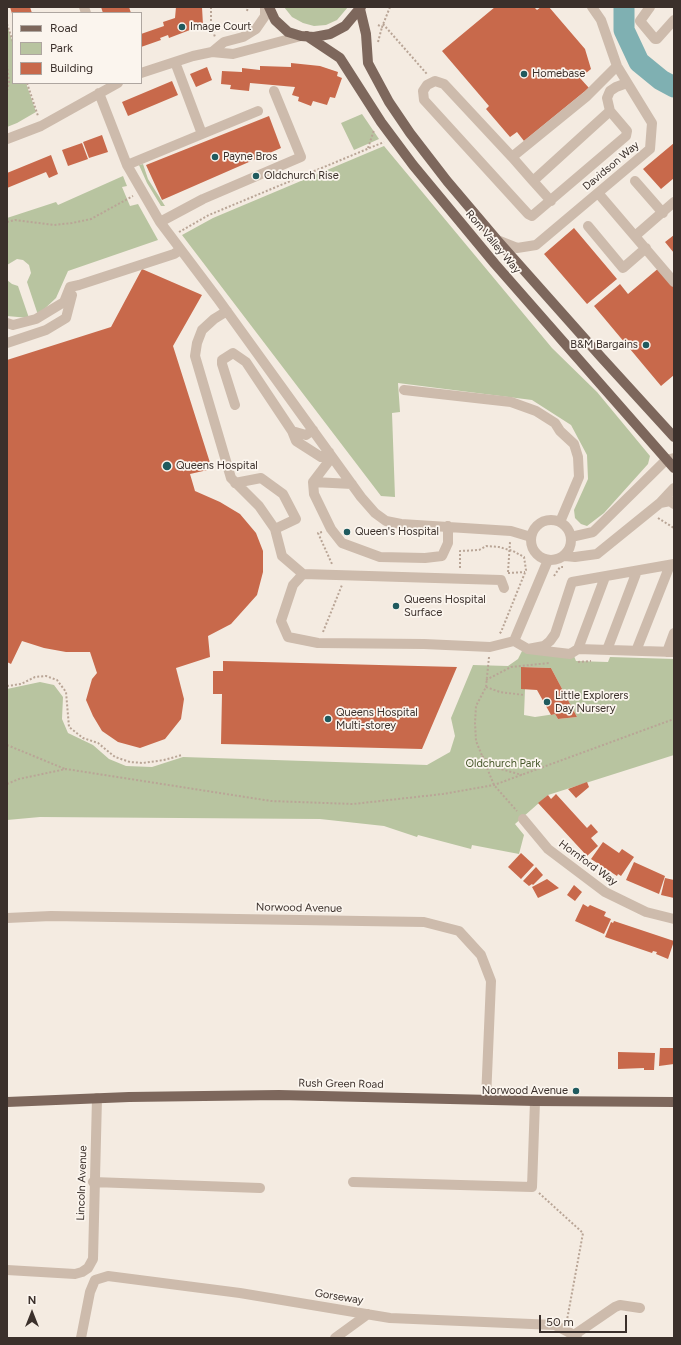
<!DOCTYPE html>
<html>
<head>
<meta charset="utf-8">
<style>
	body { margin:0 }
	#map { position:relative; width:681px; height:1345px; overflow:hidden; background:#f4ebe1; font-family:Figtree,sans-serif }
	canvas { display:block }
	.frame { position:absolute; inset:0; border:8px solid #3b302b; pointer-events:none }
	.legend { position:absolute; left:12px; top:12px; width:130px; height:72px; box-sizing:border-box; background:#fbf5ee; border:1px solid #aea6a0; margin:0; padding:5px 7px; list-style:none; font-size:12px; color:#3b302b }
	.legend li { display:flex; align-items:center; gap:8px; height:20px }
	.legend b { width:20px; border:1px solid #aea6a0 }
	.north { position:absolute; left:12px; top:1293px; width:40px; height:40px; -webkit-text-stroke:3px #fbf5ee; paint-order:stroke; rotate:0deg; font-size:11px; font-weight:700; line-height:16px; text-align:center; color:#3b302b }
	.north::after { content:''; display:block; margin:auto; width:14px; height:18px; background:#3b302b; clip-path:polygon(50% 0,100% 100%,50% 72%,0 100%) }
	.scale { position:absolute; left:539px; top:1315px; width:88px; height:18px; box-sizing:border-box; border:2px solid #3b302b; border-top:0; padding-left:5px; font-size:12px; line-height:14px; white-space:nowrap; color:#3b302b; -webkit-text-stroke:3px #fbf5ee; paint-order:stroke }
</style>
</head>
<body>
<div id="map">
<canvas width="681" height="1345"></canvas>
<div class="frame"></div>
<ul class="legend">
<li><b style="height:5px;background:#7d675c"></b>Road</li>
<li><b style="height:11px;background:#b8c4a0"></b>Park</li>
<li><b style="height:11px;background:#c8694b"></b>Building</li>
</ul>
<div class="north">N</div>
<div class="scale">50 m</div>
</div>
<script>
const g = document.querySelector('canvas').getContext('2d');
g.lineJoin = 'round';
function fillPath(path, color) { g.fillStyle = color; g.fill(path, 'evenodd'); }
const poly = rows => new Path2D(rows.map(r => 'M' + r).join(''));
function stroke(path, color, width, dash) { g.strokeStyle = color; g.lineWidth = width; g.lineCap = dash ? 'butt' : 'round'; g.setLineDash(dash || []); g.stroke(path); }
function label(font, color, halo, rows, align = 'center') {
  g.font = font + ' Figtree,sans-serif'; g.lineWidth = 3.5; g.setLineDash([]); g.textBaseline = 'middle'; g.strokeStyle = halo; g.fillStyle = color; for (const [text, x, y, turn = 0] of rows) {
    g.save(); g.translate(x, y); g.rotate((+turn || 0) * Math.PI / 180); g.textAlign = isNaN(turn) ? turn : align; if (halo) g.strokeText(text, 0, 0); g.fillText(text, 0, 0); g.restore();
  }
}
fillPath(poly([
	[284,7,348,7,337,20,326,25,314,26,303,23,292,17],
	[7,25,13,43,13,83,26,83,36,112,17,123,7,127],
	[362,114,379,139,354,150,341,123],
	[384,146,552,348,597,392,650,456,648,464,604,513,587,526,581,524,575,518,574,510,588,479,587,455,571,425,532,400,398,383,400,412,392,413,395,497,381,496,182,235,213,218],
	[143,164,148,179,165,206,161,206,147,183,139,165],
	[123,176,127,186,122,187,130,206,138,204,158,240,68,271,56,298,38,315,27,282,31,273,29,265,23,260,17,259,7,265,7,218,56,202,58,205],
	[7,280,12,284,18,286,29,318,7,316],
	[522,651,574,656,576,661,608,662,610,657,674,659,674,755,548,795,515,824,524,835,519,854,472,845,471,849,418,835,417,837,384,826,320,819,40,817,7,820,7,689,40,682,54,685,63,697,62,719,68,733,93,745,109,759,126,766,152,767,183,757,427,765,450,752,455,736,451,718,473,665,508,666,518,659],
	[522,667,551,668,577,717,558,719,555,714,535,717,524,715,525,689,521,689]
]), '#b8c4a0');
stroke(poly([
	[624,7,624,30,639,62,661,80,674,87]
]), '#7fb0b2', 21);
fillPath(poly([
	[10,7,30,7,32,13,13,13,13,17],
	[101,7,129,7,131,13,103,13],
	[176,7,202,7,203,25,169,38,168,35,160,38,161,40,141,47,141,34,164,26,163,22,175,18],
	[495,7,534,7,537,10,541,7,549,7,585,49,591,69,580,78,589,88,524,141,517,132,510,137,486,109,489,106,442,51],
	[291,63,320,66,338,72,337,76,342,78,335,98,330,97,327,105,313,101,311,106,298,101,299,97,292,95,295,87,250,83,249,91,230,89,231,85,221,84,222,71,242,72,242,68,260,70,260,66,291,67],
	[207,67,212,80,196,87,190,74],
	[172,81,178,95,128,116,122,102],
	[269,116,281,148,162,200,146,165],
	[102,135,108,152,89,158,83,142],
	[82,143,88,159,68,166,62,150],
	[674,143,674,178,661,189,643,169],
	[51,155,58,174,49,178,46,172,7,188,7,173],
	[574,228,617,279,587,304,544,254],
	[674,235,674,253,665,242],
	[660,267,674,283,674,375,661,386,594,306,620,284,628,294],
	[142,269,202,295,173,346,212,469,190,474,195,491,220,502,240,514,256,533,263,551,263,572,257,595,231,624,208,636,210,657,176,668,184,699,181,719,165,739,140,748,118,742,102,731,93,716,86,700,92,679,97,673,90,652,66,652,44,648,22,641,11,664,7,662,7,360,111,327],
	[223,661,457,667,422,749,221,744,222,694,213,694,213,671,223,671],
	[521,667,551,668,577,717,558,719,555,714,551,715,537,690,521,689],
	[587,782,589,787,576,798,568,789],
	[556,794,587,828,591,824,598,832,591,838,598,846,587,856,538,803,548,795,551,799],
	[603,842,619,853,622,849,634,857,621,876,618,874,617,876,591,859],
	[521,853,534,865,521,879,508,867],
	[634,862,665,876,659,894,626,880],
	[536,867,543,875,533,885,532,884,529,886,523,881],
	[665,878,674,880,674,898,661,895],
	[547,879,559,888,538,898,532,887],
	[574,885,582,892,575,901,567,895],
	[583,904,588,907,590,905,606,912,604,916,611,919,604,934,575,921],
	[614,921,674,941,668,959,656,954,657,952,653,951,652,953,605,937,611,922,613,923],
	[660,1048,674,1048,674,1064,659,1066],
	[618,1052,655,1053,654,1070,644,1070,644,1068,618,1069]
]), '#c8694b');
stroke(poly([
	[211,7,211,25,215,37],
	[247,11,248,7],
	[7,24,13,42],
	[383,24,427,74],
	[378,25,382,27,390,7],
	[378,42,382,27],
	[7,65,9,82,7,91],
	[27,83,38,116],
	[368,148,374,130],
	[7,222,15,220,54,225,72,223,91,219,133,196],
	[179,232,209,215,384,142],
	[658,518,674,528],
	[322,532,318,533,332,564],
	[460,568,460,551,479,550,486,546,499,547,513,551,524,557,526,570,501,632,499,634],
	[508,572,510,542],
	[508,573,525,572],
	[554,576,560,567,563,567],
	[323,632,342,585],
	[489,657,486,687,476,706,475,723,476,741,494,785,517,811],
	[578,662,591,661],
	[486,680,511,667,549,663],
	[7,686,21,684,35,677,46,676,57,680,66,692,69,727,83,738,98,743,115,757,130,762,143,763,164,760,182,755],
	[486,687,500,692,524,695],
	[7,745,65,769],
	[482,756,497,768,522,775],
	[7,784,19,779,66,769,271,801,353,804,443,794,494,785,674,719],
	[539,1193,583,1233,567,1320]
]), '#b9a596', 2, [2, 2]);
stroke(poly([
	[84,7,86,13],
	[650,7,640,21,655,39,657,39,674,20],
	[212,52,224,42,243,37,256,29,265,16,265,7],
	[175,62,202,134],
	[617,66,587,96,512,157,444,84,435,81,427,85,423,91,424,100,528,214,532,216,626,136,627,131,610,111,607,98,610,91,616,87,627,83],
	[141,73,193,56,212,52,233,54,301,36],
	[99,93,127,165,160,222,218,299,361,497,375,513,386,521,401,524,511,531,531,537],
	[7,139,41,126,118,83],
	[512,157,533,181,610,111],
	[127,165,258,111],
	[533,181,551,201],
	[635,181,663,213],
	[598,193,674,282],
	[160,222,203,199,301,157,274,91],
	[588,226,623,268,646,248],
	[635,236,674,202],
	[497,240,517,248,536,245,650,149,652,123,617,66,601,20,592,7],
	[227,311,214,319,202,330,197,343,195,356,231,478,259,506,275,529,282,556,303,574],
	[7,323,13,325,36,319,64,302,70,287,79,285,174,254,180,250],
	[7,343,46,330,66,318,72,295],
	[404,390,511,402,536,411,555,423,560,431,574,444,578,457,579,477,560,522],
	[235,405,222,364,222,360,233,353,246,362,292,431,296,441,321,457,329,452],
	[292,431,306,435,313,430],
	[332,457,313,482,314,494,331,529,342,543,380,557,425,558,442,556,448,543,448,526],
	[313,482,352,484],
	[235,483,261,478,283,494,296,519,275,529],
	[660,503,670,501,674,504],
	'531 540a20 20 0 1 1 40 0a20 20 0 1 1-40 0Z',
	[571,537,593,532,666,460,674,458],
	[565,556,575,557,597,554,660,503,674,488],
	[504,588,501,580,303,574,293,585,281,621,288,637,318,643,424,644,490,647,514,641,548,560],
	[514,641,528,649,570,654,578,649,674,652],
	[528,649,544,646,550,641,555,634,572,582,674,564],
	[578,649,605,577],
	[607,650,637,571],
	[636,651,670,565],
	[667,652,674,633],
	[523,819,548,849,605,892,646,912,674,919],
	[7,918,51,916,424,922,459,931,481,955,491,981,486,1099],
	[93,1182,260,1188],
	[353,1182,532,1187,535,1101],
	[7,1270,75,1274,82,1272,88,1268,93,1259,97,1098],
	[95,1280,108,1276,240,1293,390,1318,555,1325,574,1335,577,1338],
	[574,1335,615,1307,620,1305,640,1308],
	[81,1338,90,1292,95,1280],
	[335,1338,368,1314]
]), '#cdbbac', 10);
stroke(poly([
	[269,7,275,20,288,32,301,36,314,37,330,34,345,26,361,7],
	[360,9,366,34,368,63,389,102,410,133,447,181,497,240,601,357,674,437],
	[307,36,340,58,381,122,413,165,495,264,674,468],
	[7,1102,129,1097,279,1095,535,1101,674,1102]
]), '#7d675c', 10);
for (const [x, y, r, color] of [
	[182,27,4,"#1f5a5e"],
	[524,74,4,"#1f5a5e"],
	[215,157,4,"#1f5a5e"],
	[256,176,4,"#1f5a5e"],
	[646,345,4,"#1f5a5e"],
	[167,466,5,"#1f5a5e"],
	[347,532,4,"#1f5a5e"],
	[396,606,4,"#1f5a5e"],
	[547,702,4,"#1f5a5e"],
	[328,719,4,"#1f5a5e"],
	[576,1091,4,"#1f5a5e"]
]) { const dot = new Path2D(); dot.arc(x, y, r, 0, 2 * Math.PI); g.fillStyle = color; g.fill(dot); stroke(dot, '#fbf5ee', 1.5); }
label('11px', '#3b302b', '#fbf5ee', [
	["Image Court",190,27],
	["Homebase",532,74],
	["Payne Bros",223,157],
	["Oldchurch Rise",264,176],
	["B&M Bargains",638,345,"right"],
	["Queens Hospital",176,466],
	["Queen's Hospital",355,532],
	["Queens Hospital",404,600],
	["Surface",404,613],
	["Little Explorers",555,696],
	["Day Nursery",555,709],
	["Queens Hospital",336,713],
	["Multi-storey",336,726],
	["Norwood Avenue",568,1091,"right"]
], 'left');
label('11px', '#3b302b', '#fbf5ee', [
	["Davidson Way",611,166,-40],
	["Rom Valley Way",493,242,50],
	["Hornford Way",588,863,36],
	["Norwood Avenue",299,908,1],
	["Rush Green Road",341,1084,1],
	["Lincoln Avenue",82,1183,-88],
	["Gorseway",339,1297,9]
]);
label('11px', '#4a5a2e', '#fbf5ee', [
	["Oldchurch Park",503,764]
]);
</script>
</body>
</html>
